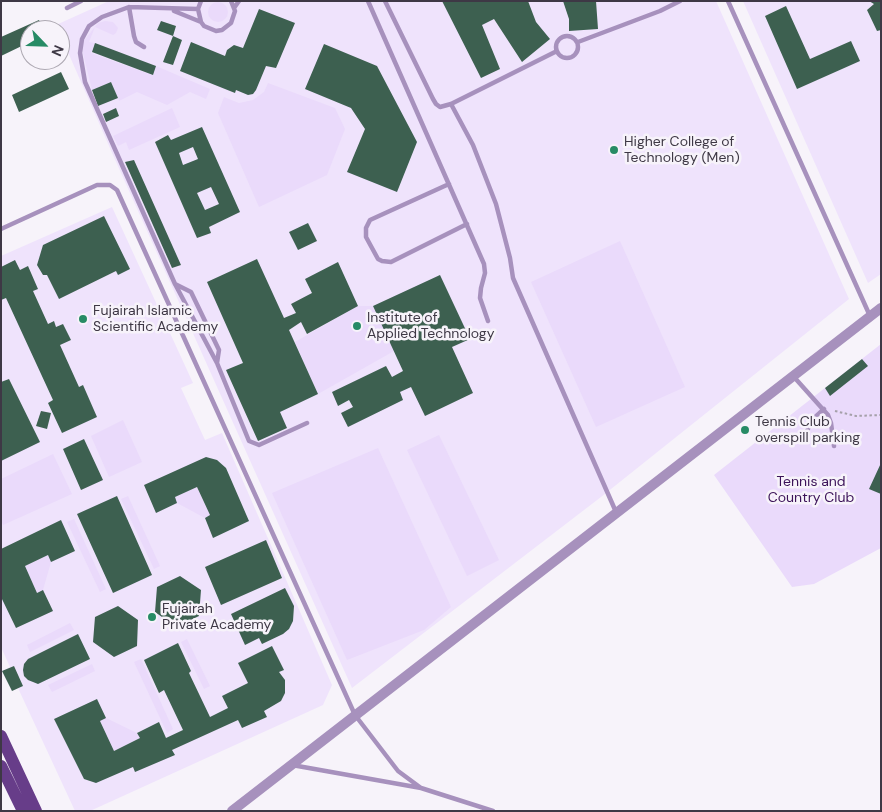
<!DOCTYPE html>
<html>
<head>
<meta charset="utf-8">
<style>
	body { margin:0 }
	#map { position:relative; width:882px; height:812px; overflow:hidden; background:#f7f3fa; font-family:"DM Sans",sans-serif }
	canvas { display:block }
	.frame { position:absolute; inset:0; border:2px solid #3e3845; pointer-events:none }
	.north { position:absolute; left:20px; top:20px; width:50px; height:50px; box-sizing:border-box; background:#f7f3fa; border:1px solid #ada8b2; border-radius:50%; rotate:114deg; font-size:14px; font-weight:700; line-height:20px; text-align:center; color:#3e3845 }
	.north::after { content:''; display:block; margin:auto; width:18px; height:22px; background:#278b65; clip-path:polygon(50% 0,100% 100%,50% 72%,0 100%) }
</style>
</head>
<body>
<div id="map">
<canvas width="882" height="812"></canvas>
<div class="frame"></div>
<div class="north">N</div>
</div>
<script>
const g = document.querySelector('canvas').getContext('2d');
g.lineJoin = 'round';
function fillPath(path, color) { g.fillStyle = color; g.fill(path, 'evenodd'); }
const poly = rows => new Path2D(rows.map(r => 'M' + r).join(''));
function stroke(path, color, width, dash) { g.strokeStyle = color; g.lineWidth = width; g.lineCap = dash ? 'butt' : 'round'; g.setLineDash(dash || []); g.stroke(path); }
function label(font, color, halo, rows, align = 'center') {
  g.font = font + ' "DM Sans",sans-serif'; g.lineWidth = 5; g.setLineDash([]); g.textBaseline = 'middle'; g.strokeStyle = halo; g.fillStyle = color; for (const [text, x, y, turn = 0] of rows) {
    g.save(); g.translate(x, y); g.rotate((+turn || 0) * Math.PI / 180); g.textAlign = isNaN(turn) ? turn : align; if (halo) g.strokeText(text, 0, 0); g.fillText(text, 0, 0); g.restore();
  }
}
fillPath(poly([
	[109,1,716,1,849,299,601,497,352,688,113,155,60,34,60,30,58,30,56,25],
	[743,1,881,1,881,274,868,283],
	[112,207,193,383,181,388,205,440,222,433,332,685,323,705,90,811,75,811,18,688,12,691,2,671,10,667,1,647,1,256]
]), '#efe3fc');
fillPath(poly([
	'208 12a10 10 0 1 1 20 0a10 10 0 1 1-20 0Z',
	[105,21,113,22,118,28,116,33,113,35,95,27,89,42,95,43,91,53,152,75,156,66,210,89,206,99,190,92,167,105,137,92,119,101,111,82,92,90,83,53,83,42,98,23],
	[268,83,335,108,345,129,327,175,259,207,218,113,224,97,239,103,253,100,264,92],
	[172,108,180,127,129,150,126,142,118,146,113,136],
	[620,241,685,387,596,427,531,282],
	[358,306,373,306,394,351,318,394,295,342],
	[881,344,881,548,814,584,792,587,714,475],
	[123,420,142,462,109,477,91,436],
	[439,435,499,560,467,576,407,450],
	[378,448,451,607,424,630,347,660,272,493],
	[53,454,72,494,3,525,1,521,1,479],
	[197,487,210,515,205,518,177,503,175,497],
	[128,496,160,566,154,569,121,499],
	[74,519,106,589,100,592,67,522],
	[48,555,51,562,43,590,37,593,25,566],
	[70,623,74,630,30,652,27,645],
	[187,639,210,686,204,689,181,642],
	[141,659,173,729,167,733,134,662],
	[92,664,95,671,52,692,48,685],
	[106,718,137,733,140,738,114,751,100,721]
]), '#eadafb');
fillPath(poly([
	[442,1,528,1,536,22,550,39,522,62,494,19,482,25,500,69,481,78],
	[563,1,596,1,598,29,569,31,569,19],
	[869,1,881,1,881,30,877,31,867,10,874,4],
	[786,6,810,59,851,41,860,61,797,89,765,16],
	[259,9,295,23,276,68,266,66,256,90,253,94,248,95,236,90,235,93,180,71,191,42,225,56,227,50,234,45,243,48],
	[39,20,43,30,30,30,30,42,1,56,1,37],
	[161,21,176,26,173,36,182,40,173,65,163,62,173,36,157,30],
	[95,43,156,66,153,75,92,52],
	[324,44,377,66,417,142,397,192,347,172,365,129,351,108,305,89],
	[61,72,69,89,19,112,12,95],
	[111,82,118,98,98,106,92,90],
	[116,108,119,116,106,122,103,114],
	[202,127,240,212,209,227,211,233,197,238,155,142,168,135,171,140],
	[193,147,198,159,183,165,179,153],
	[211,187,219,204,205,210,197,193],
	[134,160,181,265,172,268,125,162],
	[104,216,130,269,118,275,116,271,59,299,47,275,43,275,37,265,43,245],
	[308,223,317,241,298,250,289,232],
	[257,259,284,318,296,313,291,304,312,293,305,279,338,262,358,306,307,334,301,322,289,330,318,394,280,412,287,428,258,441,226,370,243,363,207,282],
	[15,260,20,270,28,266,38,289,33,291,48,324,54,321,56,327,63,324,71,340,60,345,79,387,83,385,97,417,62,433,48,403,53,400,6,298,1,300,1,267],
	[440,275,470,339,452,347,473,393,425,416,411,387,400,392,403,400,348,427,341,413,353,407,349,400,338,406,332,392,386,366,392,377,403,371,373,306],
	[862,359,868,366,830,396,825,388],
	[9,379,40,442,1,461,1,382],
	[41,411,51,413,47,429,36,426],
	[84,439,103,480,81,490,63,449],
	[206,457,217,460,226,468,249,521,213,538,205,518,210,515,197,487,175,497,177,503,156,513,144,485],
	[881,463,881,494,869,489],
	[117,496,152,575,113,593,77,514],
	[61,520,75,551,51,562,48,555,25,566,37,593,43,590,53,611,16,628,1,597,1,549],
	[266,540,282,578,221,605,205,567],
	[180,576,201,590,199,616,176,627,155,612,157,587],
	[285,588,294,606,293,621,289,629,283,634,262,644,259,638,245,645,231,614],
	[118,606,138,620,137,646,114,657,93,642,95,617],
	[78,634,90,659,38,684,28,680,24,676,23,670,24,664,28,659],
	[178,643,191,671,189,673,210,717,228,708,222,696,248,683,238,663,272,646,284,670,279,672,285,680,285,693,281,701,264,711,267,717,242,728,238,720,172,750,175,755,135,772,133,767,96,783,84,779,54,719,97,699,106,718,100,721,114,751,140,738,137,733,159,722,166,738,183,730,164,690,159,693,144,660],
	[14,666,23,686,12,691,2,671]
]), '#3d6050');
stroke(poly([
	[835,411,856,416,881,415]
]), '#a5a0a9', 2, [2.5, 2.5]);
stroke(poly([
	[201,1,198,9,201,22,204,26,216,31,222,30,231,23,235,11,231,1],
	[368,1,484,264,485,273,481,288,480,298,488,321],
	[385,1,433,99,436,104,440,107,451,104,557,51],
	[728,1,870,316],
	[129,7,134,36,136,42,144,47],
	[67,8,81,1],
	[234,8,239,1],
	[198,9,129,7,102,17,89,26,82,39,80,53,85,82,175,284,217,363,249,441,259,445,307,423],
	[174,11,201,22],
	'556 47a11 11 0 1 1 22 0a11 11 0 1 1-22 0Z',
	[578,42,660,11,680,1],
	[451,104,473,145,496,204,510,258,513,278,616,512],
	[449,184,370,220,366,228,366,237,378,259,382,261,391,262,467,224],
	[1,229,97,185,110,185,117,190,355,715,398,771,421,788],
	[175,284,191,292,219,350,217,363],
	[794,377,828,415,831,423,834,446],
	[806,434,811,421,824,409],
	[292,765,421,788,493,811]
]), '#a791bd', 4.5);
stroke(poly([
	[232,811,881,308]
]), '#a791bd', 10);
stroke(poly([
	[1,736,36,811],
	[1,766,23,811]
]), '#673d89', 12);
for (const [x, y, r, color] of [
	[614,150,5,"#278b65"],
	[83,319,5,"#278b65"],
	[357,326,5,"#278b65"],
	[745,430,5,"#278b65"],
	[152,617,5,"#278b65"]
]) { const dot = new Path2D(); dot.arc(x, y, r, 0, 2 * Math.PI); g.fillStyle = color; g.fill(dot); stroke(dot, '#f7f3fa', 2); }
label('14px', '#3e3845', '#f7f3fa', [
	["Higher College of",624,142],
	["Technology (Men)",624,158],
	["Fujairah Islamic",93,311],
	["Scientific Academy",93,327],
	["Institute of",367,318],
	["Applied Technology",367,334],
	["Tennis Club",755,422],
	["overspill parking",755,438],
	["Fujairah",162,609],
	["Private Academy",162,625]
], 'left');
label('14px', '#3c1359', '#f7f3fa', [
	["Tennis and",811,482],
	["Country Club",811,498]
]);
</script>
</body>
</html>
